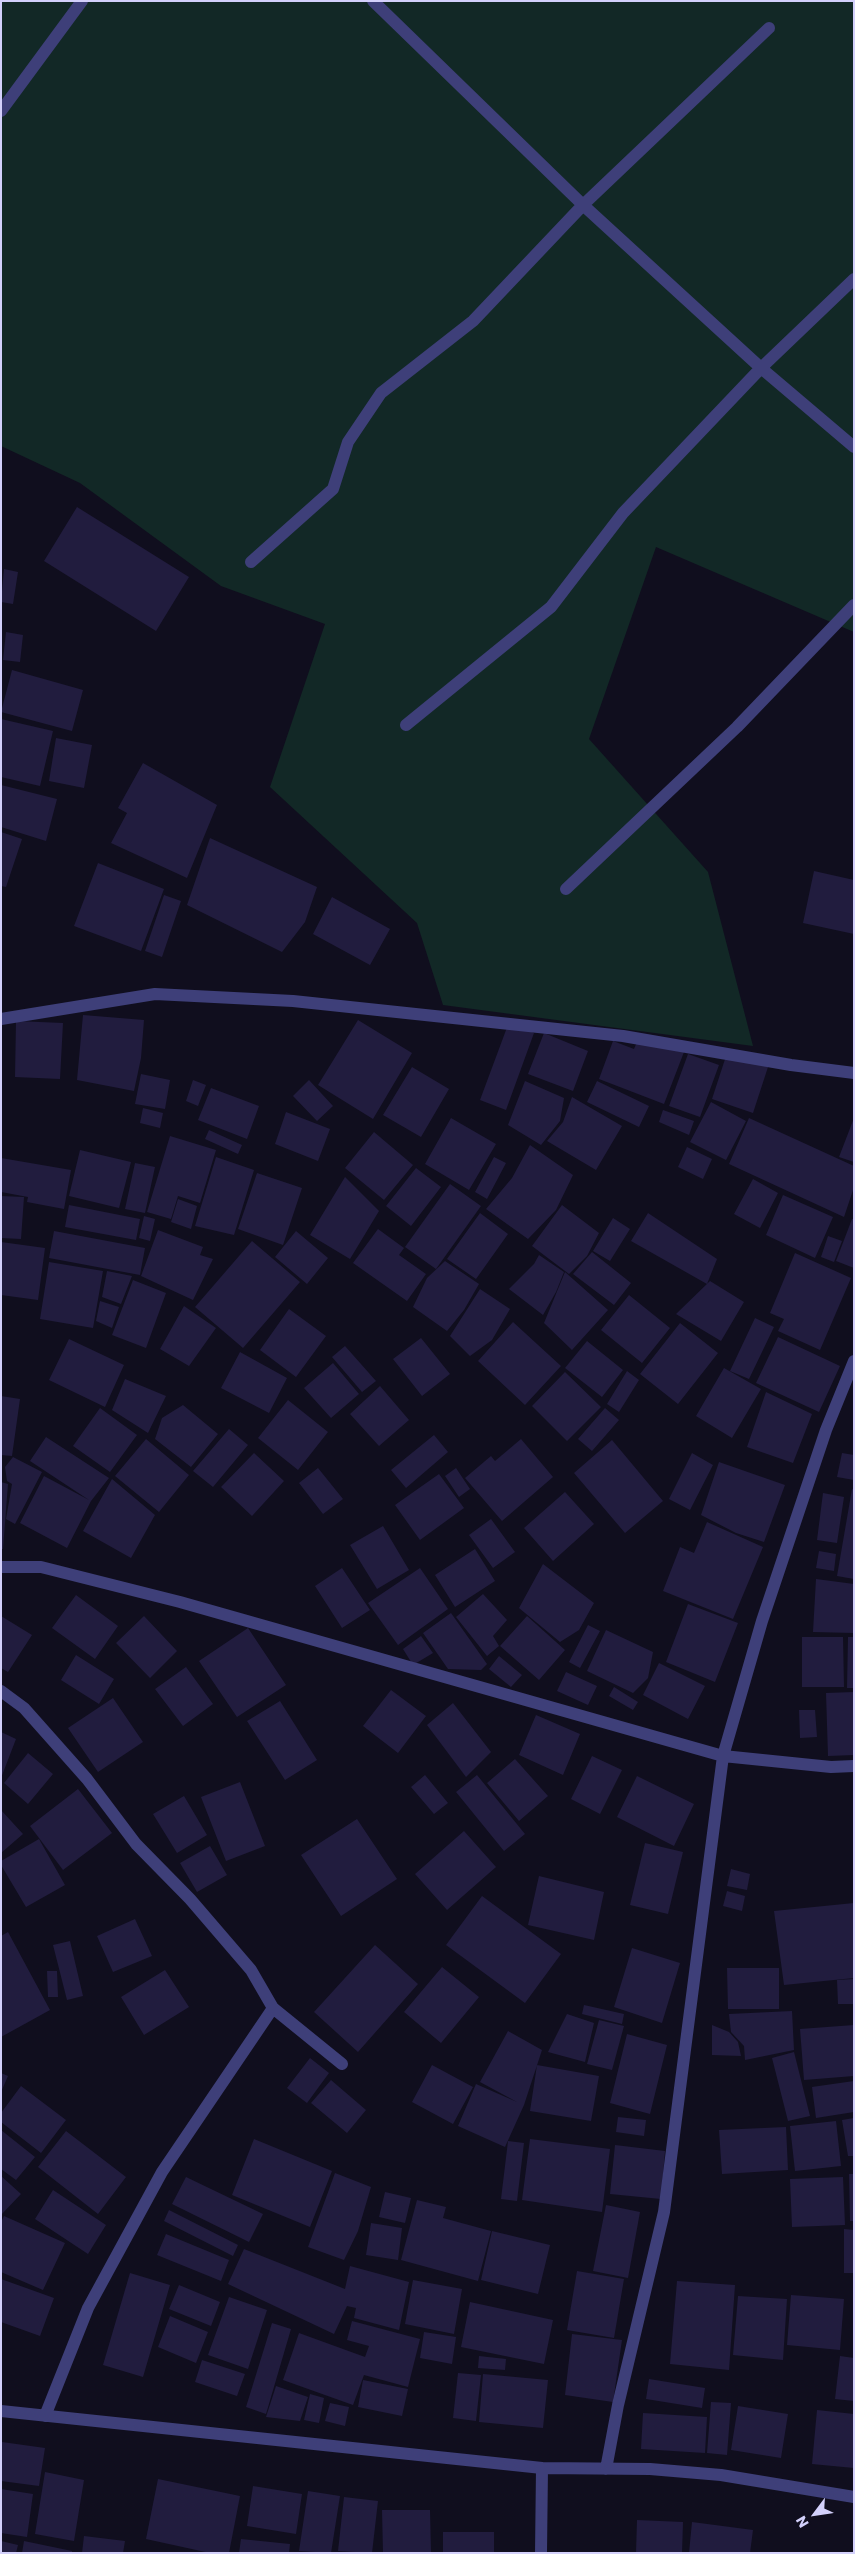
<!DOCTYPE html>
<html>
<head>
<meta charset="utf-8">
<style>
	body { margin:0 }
	#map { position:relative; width:855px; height:2554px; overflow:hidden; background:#100e1e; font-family:Poppins,sans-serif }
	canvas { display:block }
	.frame { position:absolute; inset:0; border:2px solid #d3d0fb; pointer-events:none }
	.north { position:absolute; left:790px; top:2489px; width:50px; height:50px; -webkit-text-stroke:4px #100e1e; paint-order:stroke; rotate:239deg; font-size:14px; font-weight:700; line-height:20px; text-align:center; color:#d3d0fb }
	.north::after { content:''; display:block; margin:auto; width:18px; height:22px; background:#d3d0fb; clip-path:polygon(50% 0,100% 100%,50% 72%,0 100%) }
</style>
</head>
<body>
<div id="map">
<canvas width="855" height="2554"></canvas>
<div class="frame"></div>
<div class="north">N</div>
</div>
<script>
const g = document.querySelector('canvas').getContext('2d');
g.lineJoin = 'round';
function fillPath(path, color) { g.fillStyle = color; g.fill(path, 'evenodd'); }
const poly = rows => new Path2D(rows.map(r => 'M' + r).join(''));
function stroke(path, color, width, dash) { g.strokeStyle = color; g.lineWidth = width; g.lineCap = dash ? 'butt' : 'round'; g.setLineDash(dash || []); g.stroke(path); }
fillPath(poly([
	[1,1,854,1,854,632,656,547,589,739,708,872,753,1046,443,1005,417,923,270,787,325,624,221,586,80,483,1,446]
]), '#122826');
fillPath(poly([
	[77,507,189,577,156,631,44,561],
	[4,569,18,572,13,604,1,602],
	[6,632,23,635,20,662,3,660],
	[12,670,83,690,72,731,1,712],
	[1,719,53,731,40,786,1,777],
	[56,738,92,745,84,788,49,781],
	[143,763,217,805,187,878,111,843,127,813,118,808],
	[1,785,57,799,46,841,1,827],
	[1,832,22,839,6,887,1,886],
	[210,838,317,887,305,922,282,952,187,905],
	[98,863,164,889,141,951,74,926],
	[814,871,854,880,854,934,803,923],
	[164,895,181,901,162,957,145,951],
	[332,897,390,929,370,965,313,934],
	[83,1015,144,1020,141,1058,134,1091,77,1080],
	[358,1020,412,1053,373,1119,318,1085],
	[16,1021,63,1023,60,1079,15,1077],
	[509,1022,534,1033,506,1110,480,1100],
	[544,1033,588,1051,573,1091,528,1074],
	[640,1035,684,1052,664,1104,599,1079,613,1041,634,1049],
	[727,1053,768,1067,753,1113,712,1099],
	[688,1054,719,1065,700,1117,669,1106],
	[412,1067,449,1089,421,1137,383,1115],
	[141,1074,170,1080,165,1109,135,1104],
	[193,1080,206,1085,198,1106,186,1101],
	[309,1080,333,1106,317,1121,293,1096],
	[525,1081,564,1098,560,1121,541,1145,508,1125],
	[597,1081,649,1106,639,1127,587,1102],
	[211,1088,259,1106,247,1139,198,1120],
	[572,1097,622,1126,596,1170,547,1141,563,1122],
	[711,1102,746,1121,726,1160,690,1142],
	[143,1108,163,1113,160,1128,140,1123],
	[663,1110,694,1121,689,1135,659,1122],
	[286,1112,330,1129,318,1161,275,1144],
	[451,1118,496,1144,469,1190,425,1164],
	[749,1118,854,1166,854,1187,844,1217,729,1164],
	[854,1118,854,1162,839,1157],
	[209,1130,242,1145,238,1154,205,1139],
	[374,1132,413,1165,384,1200,345,1168],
	[170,1136,216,1150,200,1203,178,1196,171,1219,147,1212],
	[530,1145,573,1175,556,1210,528,1239,486,1209,512,1178],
	[687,1147,712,1159,703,1179,678,1167],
	[80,1150,131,1162,119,1208,69,1196],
	[216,1157,254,1170,234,1235,195,1226],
	[494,1157,506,1163,487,1199,475,1192],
	[1,1158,71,1170,64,1209,27,1202,28,1197,1,1192],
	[135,1163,155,1167,145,1213,125,1209],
	[416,1168,441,1187,411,1226,386,1206],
	[257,1173,302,1188,283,1245,238,1229],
	[345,1177,379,1211,350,1259,310,1235],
	[753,1179,778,1193,760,1228,734,1214],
	[450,1184,481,1206,436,1269,405,1247],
	[783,1195,833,1217,815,1258,766,1235],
	[1,1196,24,1197,21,1239,1,1238],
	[178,1199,197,1206,191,1229,171,1222],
	[69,1205,140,1219,136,1240,65,1227],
	[562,1205,599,1233,587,1256,569,1274,532,1246],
	[480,1213,508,1234,476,1279,447,1259],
	[648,1213,717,1259,707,1284,631,1241],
	[144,1216,155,1219,150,1241,139,1238],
	[613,1218,630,1229,610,1261,593,1251],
	[852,1219,854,1219,854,1268,836,1261],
	[378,1229,404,1248,399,1255,426,1274,407,1301,353,1263],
	[158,1230,203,1247,200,1255,213,1259,193,1300,141,1276],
	[54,1231,145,1248,140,1275,49,1258],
	[296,1231,328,1258,307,1284,275,1257],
	[828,1236,842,1241,834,1262,821,1257],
	[252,1241,300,1282,243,1348,195,1307],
	[1,1242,45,1248,38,1300,1,1295],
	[592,1252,631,1283,614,1305,573,1274],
	[795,1253,851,1278,820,1350,778,1331,784,1319,770,1313],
	[539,1255,564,1272,556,1292,543,1315,509,1289,534,1264],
	[445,1261,479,1284,464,1310,447,1331,413,1307,427,1278],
	[49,1262,103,1271,93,1328,40,1319],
	[107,1271,132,1276,121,1304,102,1297],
	[565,1272,608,1310,572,1350,544,1323],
	[133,1280,166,1293,146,1348,112,1335],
	[710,1281,744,1302,721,1341,676,1314],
	[480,1289,510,1309,492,1340,470,1356,450,1336],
	[629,1295,670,1328,642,1363,601,1330],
	[100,1301,119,1307,112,1328,96,1321],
	[184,1306,216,1328,189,1366,160,1349],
	[289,1309,326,1336,296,1377,260,1350],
	[755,1318,774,1327,749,1379,730,1371],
	[513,1322,561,1366,525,1405,478,1361],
	[680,1323,718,1353,678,1404,640,1374],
	[778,1337,840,1366,819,1412,756,1383],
	[421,1338,450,1374,422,1396,393,1359],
	[69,1339,124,1365,105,1407,49,1380],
	[587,1341,623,1370,602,1397,565,1368],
	[345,1346,376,1381,362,1392,332,1357],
	[240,1352,287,1378,269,1413,221,1388],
	[333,1363,359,1394,331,1418,304,1388],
	[724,1368,761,1389,732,1438,696,1416],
	[627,1371,639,1380,619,1412,607,1404],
	[565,1372,601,1407,567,1441,532,1406],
	[125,1379,166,1396,148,1433,112,1410],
	[380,1386,409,1420,379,1446,350,1414],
	[766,1392,812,1414,793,1463,747,1447],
	[1,1396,20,1399,12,1456,1,1455],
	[288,1400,328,1432,298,1470,258,1438],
	[183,1405,218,1434,191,1467,155,1439,162,1418],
	[100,1408,137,1435,110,1472,73,1446],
	[605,1408,619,1420,592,1451,578,1439],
	[229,1429,248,1445,213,1487,193,1471],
	[434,1435,448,1452,406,1488,391,1470],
	[46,1437,109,1478,91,1501,67,1548,20,1523,44,1476,89,1500,30,1461],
	[146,1439,189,1475,159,1512,115,1476],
	[521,1439,553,1477,502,1521,465,1478,491,1456,495,1461],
	[612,1440,663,1501,625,1533,574,1473],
	[254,1453,284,1481,252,1516,221,1487],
	[692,1453,713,1465,690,1510,669,1499],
	[842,1453,854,1455,854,1480,837,1477],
	[13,1457,42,1472,15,1524,6,1519,12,1484,7,1481,5,1467],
	[719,1462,785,1485,764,1542,736,1533,701,1515],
	[318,1468,343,1499,323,1514,299,1483],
	[456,1468,470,1489,459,1497,445,1476],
	[439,1474,464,1508,420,1540,395,1505],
	[112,1479,155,1515,131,1558,83,1531],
	[1,1482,8,1484,3,1549,1,1549],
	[852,1489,854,1490,854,1579,837,1576],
	[565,1492,594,1524,553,1561,524,1528],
	[823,1493,844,1497,837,1543,817,1540],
	[491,1519,515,1552,493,1568,469,1535],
	[707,1522,763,1547,733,1619,663,1591,680,1547,694,1553],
	[383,1526,409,1570,377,1589,350,1545],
	[475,1549,495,1581,455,1607,435,1575],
	[819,1551,836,1554,834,1571,816,1568],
	[543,1564,594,1603,579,1630,560,1642,519,1608],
	[342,1568,370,1610,342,1628,315,1586],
	[420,1568,448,1609,398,1645,368,1603],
	[816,1579,854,1584,854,1633,813,1632],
	[483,1594,507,1620,493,1636,499,1646,487,1656,456,1617],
	[76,1595,118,1626,95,1659,52,1628],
	[688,1604,738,1623,715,1682,666,1662],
	[451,1613,487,1664,481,1670,448,1669,423,1633],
	[1,1616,32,1635,8,1672,1,1668],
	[144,1616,177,1651,150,1678,116,1643],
	[527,1616,565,1650,539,1680,500,1646],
	[588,1625,600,1631,580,1668,569,1662],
	[248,1628,286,1685,237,1717,199,1661],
	[606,1630,653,1652,648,1678,633,1693,587,1671],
	[421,1636,433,1653,413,1665,403,1649],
	[802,1637,843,1637,844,1687,802,1687],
	[848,1637,854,1637,854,1688,847,1688],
	[76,1655,114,1679,99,1704,61,1680],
	[499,1656,522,1675,511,1687,489,1669],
	[659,1663,705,1686,688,1719,643,1695],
	[186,1667,213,1704,183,1726,155,1689],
	[566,1672,597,1686,588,1705,557,1691],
	[614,1687,638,1702,633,1710,609,1696],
	[391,1690,426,1716,398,1753,363,1726],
	[854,1692,854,1755,828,1756,826,1693],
	[113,1698,143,1742,98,1772,68,1728],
	[280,1701,317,1760,285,1780,247,1721],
	[453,1703,491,1752,466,1777,427,1725],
	[799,1710,815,1710,817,1737,800,1738],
	[536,1715,580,1734,563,1775,519,1755],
	[1,1732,16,1739,1,1778],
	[28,1753,53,1774,28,1804,4,1783],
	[592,1756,622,1770,600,1814,571,1799],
	[515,1759,548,1796,519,1821,487,1783],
	[425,1775,448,1803,434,1814,411,1787],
	[477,1775,525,1834,504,1851,456,1792],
	[637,1776,694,1804,674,1846,617,1817],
	[240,1782,265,1846,226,1861,201,1797],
	[78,1789,112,1833,63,1870,30,1826],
	[184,1796,207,1835,177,1853,153,1814],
	[1,1810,23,1834,1,1853],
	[357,1819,397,1879,341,1916,301,1855],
	[464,1831,496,1867,447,1910,415,1874],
	[39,1839,65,1885,26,1907,1,1865,1,1861],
	[645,1843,683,1852,668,1914,630,1905],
	[210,1846,227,1875,197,1892,180,1863],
	[731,1869,750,1874,747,1890,727,1886],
	[539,1876,604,1892,594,1940,528,1925],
	[727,1891,745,1896,742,1911,723,1906],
	[482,1896,561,1954,525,2003,446,1945],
	[854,1903,854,1978,784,1985,774,1911],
	[135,1919,152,1956,113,1972,97,1936],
	[8,1932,50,2010,1,2037,1,1936],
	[70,1941,83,1996,67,2000,53,1945],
	[375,1945,418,1984,358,2052,314,2012],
	[632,1948,680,1963,662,2023,614,2007],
	[442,1967,479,1997,441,2043,404,2012],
	[727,1968,779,1968,779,2009,728,2009],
	[165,1970,189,2007,144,2035,121,1997],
	[47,1971,57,1971,58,1997,48,1997],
	[854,1979,854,2004,838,2004,837,1980],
	[584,2005,624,2014,622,2024,582,2014],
	[792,2011,794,2050,745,2060,744,2046,731,2032,729,2014],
	[567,2014,594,2023,585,2062,548,2052],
	[599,2020,624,2026,612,2070,587,2064],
	[712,2025,729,2032,738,2042,741,2056,712,2055],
	[854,2025,854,2076,804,2080,800,2029],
	[508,2031,542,2050,524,2105,505,2147,458,2126,476,2084,517,2102,480,2082],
	[627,2034,667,2045,650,2114,610,2103],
	[794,2052,810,2116,788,2121,772,2058],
	[310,2058,329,2073,307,2103,287,2088],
	[432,2065,473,2087,453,2124,412,2102],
	[537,2065,599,2076,591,2121,530,2111],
	[1,2073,8,2076,1,2092],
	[331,2080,366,2110,347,2133,311,2103],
	[854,2081,854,2112,816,2118,812,2087],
	[21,2086,66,2120,41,2153,1,2122,1,2113],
	[618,2117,646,2120,644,2136,616,2132],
	[854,2118,854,2156,848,2156,842,2120],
	[836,2121,841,2166,795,2171,790,2126],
	[786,2127,788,2170,722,2174,719,2130],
	[1,2130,35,2157,16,2180,1,2169],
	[66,2131,126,2177,98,2214,38,2167],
	[254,2139,332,2171,310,2227,232,2195],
	[530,2139,610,2149,602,2212,522,2200],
	[508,2141,524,2143,517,2201,501,2199],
	[615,2145,665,2151,661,2199,610,2194],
	[335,2173,371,2187,358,2231,344,2260,308,2247],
	[849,2174,854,2174,854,2221,850,2221],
	[1,2176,21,2194,1,2215],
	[186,2177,263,2214,249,2242,172,2204],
	[843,2177,845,2225,792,2227,790,2179],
	[53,2190,106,2225,88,2254,35,2219],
	[385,2192,411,2198,405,2223,379,2217],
	[417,2200,446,2207,443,2218,491,2231,478,2281,401,2260],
	[606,2205,640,2212,628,2278,593,2271],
	[169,2210,238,2245,233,2256,164,2221],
	[4,2216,65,2243,43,2290,1,2272,1,2222],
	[371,2223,402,2228,398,2260,366,2255],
	[844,2229,854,2230,854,2273,844,2273],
	[492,2231,550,2245,538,2294,481,2280],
	[166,2234,229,2260,221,2281,157,2255],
	[244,2249,345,2289,350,2266,409,2282,399,2330,354,2318,356,2308,347,2306,334,2334,228,2284],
	[577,2271,624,2279,614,2338,567,2330],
	[130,2273,170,2285,143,2377,103,2365],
	[1,2279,54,2298,40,2336,1,2322],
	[413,2280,462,2289,454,2334,405,2324],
	[677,2281,735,2285,729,2370,670,2364],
	[179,2285,220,2302,211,2326,169,2309],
	[791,2295,844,2299,840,2350,787,2345],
	[738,2296,787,2299,783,2360,733,2355],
	[229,2297,267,2310,248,2369,208,2355],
	[470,2302,553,2320,544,2364,461,2347],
	[170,2316,208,2332,196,2363,158,2347],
	[352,2321,420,2339,408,2387,364,2375,353,2405,283,2380,299,2333,365,2357,369,2346,347,2340],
	[272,2323,291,2329,266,2414,246,2407],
	[424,2332,456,2337,452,2364,420,2358],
	[572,2334,622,2340,613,2402,565,2395],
	[479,2356,506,2359,505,2370,478,2368],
	[840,2356,854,2358,854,2401,835,2399],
	[202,2360,245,2374,237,2396,195,2382],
	[458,2373,481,2375,476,2421,453,2418],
	[483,2374,548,2380,543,2428,479,2422],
	[649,2379,705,2388,702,2408,646,2399],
	[363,2380,408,2389,402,2416,358,2407],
	[276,2386,308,2397,300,2421,266,2417],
	[310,2394,324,2398,319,2423,304,2420],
	[711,2402,731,2403,727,2455,707,2453],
	[330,2403,349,2407,345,2426,325,2421],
	[738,2406,788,2414,781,2458,731,2450],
	[817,2410,854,2414,854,2468,812,2464],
	[643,2413,707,2417,705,2453,641,2449],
	[2,2442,45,2448,39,2486,1,2481],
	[45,2472,84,2480,74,2541,35,2534],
	[158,2479,240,2496,229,2553,210,2553,146,2539],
	[253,2486,302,2494,296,2534,247,2526],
	[1,2489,33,2494,27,2537,1,2533],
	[308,2491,340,2496,331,2553,299,2551],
	[344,2497,378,2501,372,2553,338,2551],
	[382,2510,430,2510,431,2552,383,2553],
	[637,2520,683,2522,682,2553,636,2553],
	[692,2522,753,2530,750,2553,689,2553],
	[443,2532,494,2532,494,2553,443,2553],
	[84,2536,125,2541,123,2553,82,2553],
	[241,2539,290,2544,289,2553,239,2553],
	[1,2541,18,2545,16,2553,1,2553],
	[24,2541,72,2551,72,2553,22,2553]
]), '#211c3e');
stroke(poly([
	[373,1,583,205,761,368,854,447],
	[1,111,82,1],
	[251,562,333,489,348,442,381,393,473,321,583,205,769,28],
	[406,725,551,607,623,513,761,368,854,279],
	[566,889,737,727,854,605],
	[1,1019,155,994,293,1001,623,1036,791,1065,854,1073],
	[1,1567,41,1567,180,1602,723,1756,831,1767,854,1766],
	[1,1691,24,1708,87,1779,136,1844,190,1899,251,1970,273,2008,342,2064],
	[1,2411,542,2468,541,2553],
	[45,2416,88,2308,162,2172,273,2008],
	[542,2468,650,2469,721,2475,854,2497],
	[606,2469,618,2405,664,2212,723,1756,762,1621,826,1430,854,1361]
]), '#3e3f79', 12);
</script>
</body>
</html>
